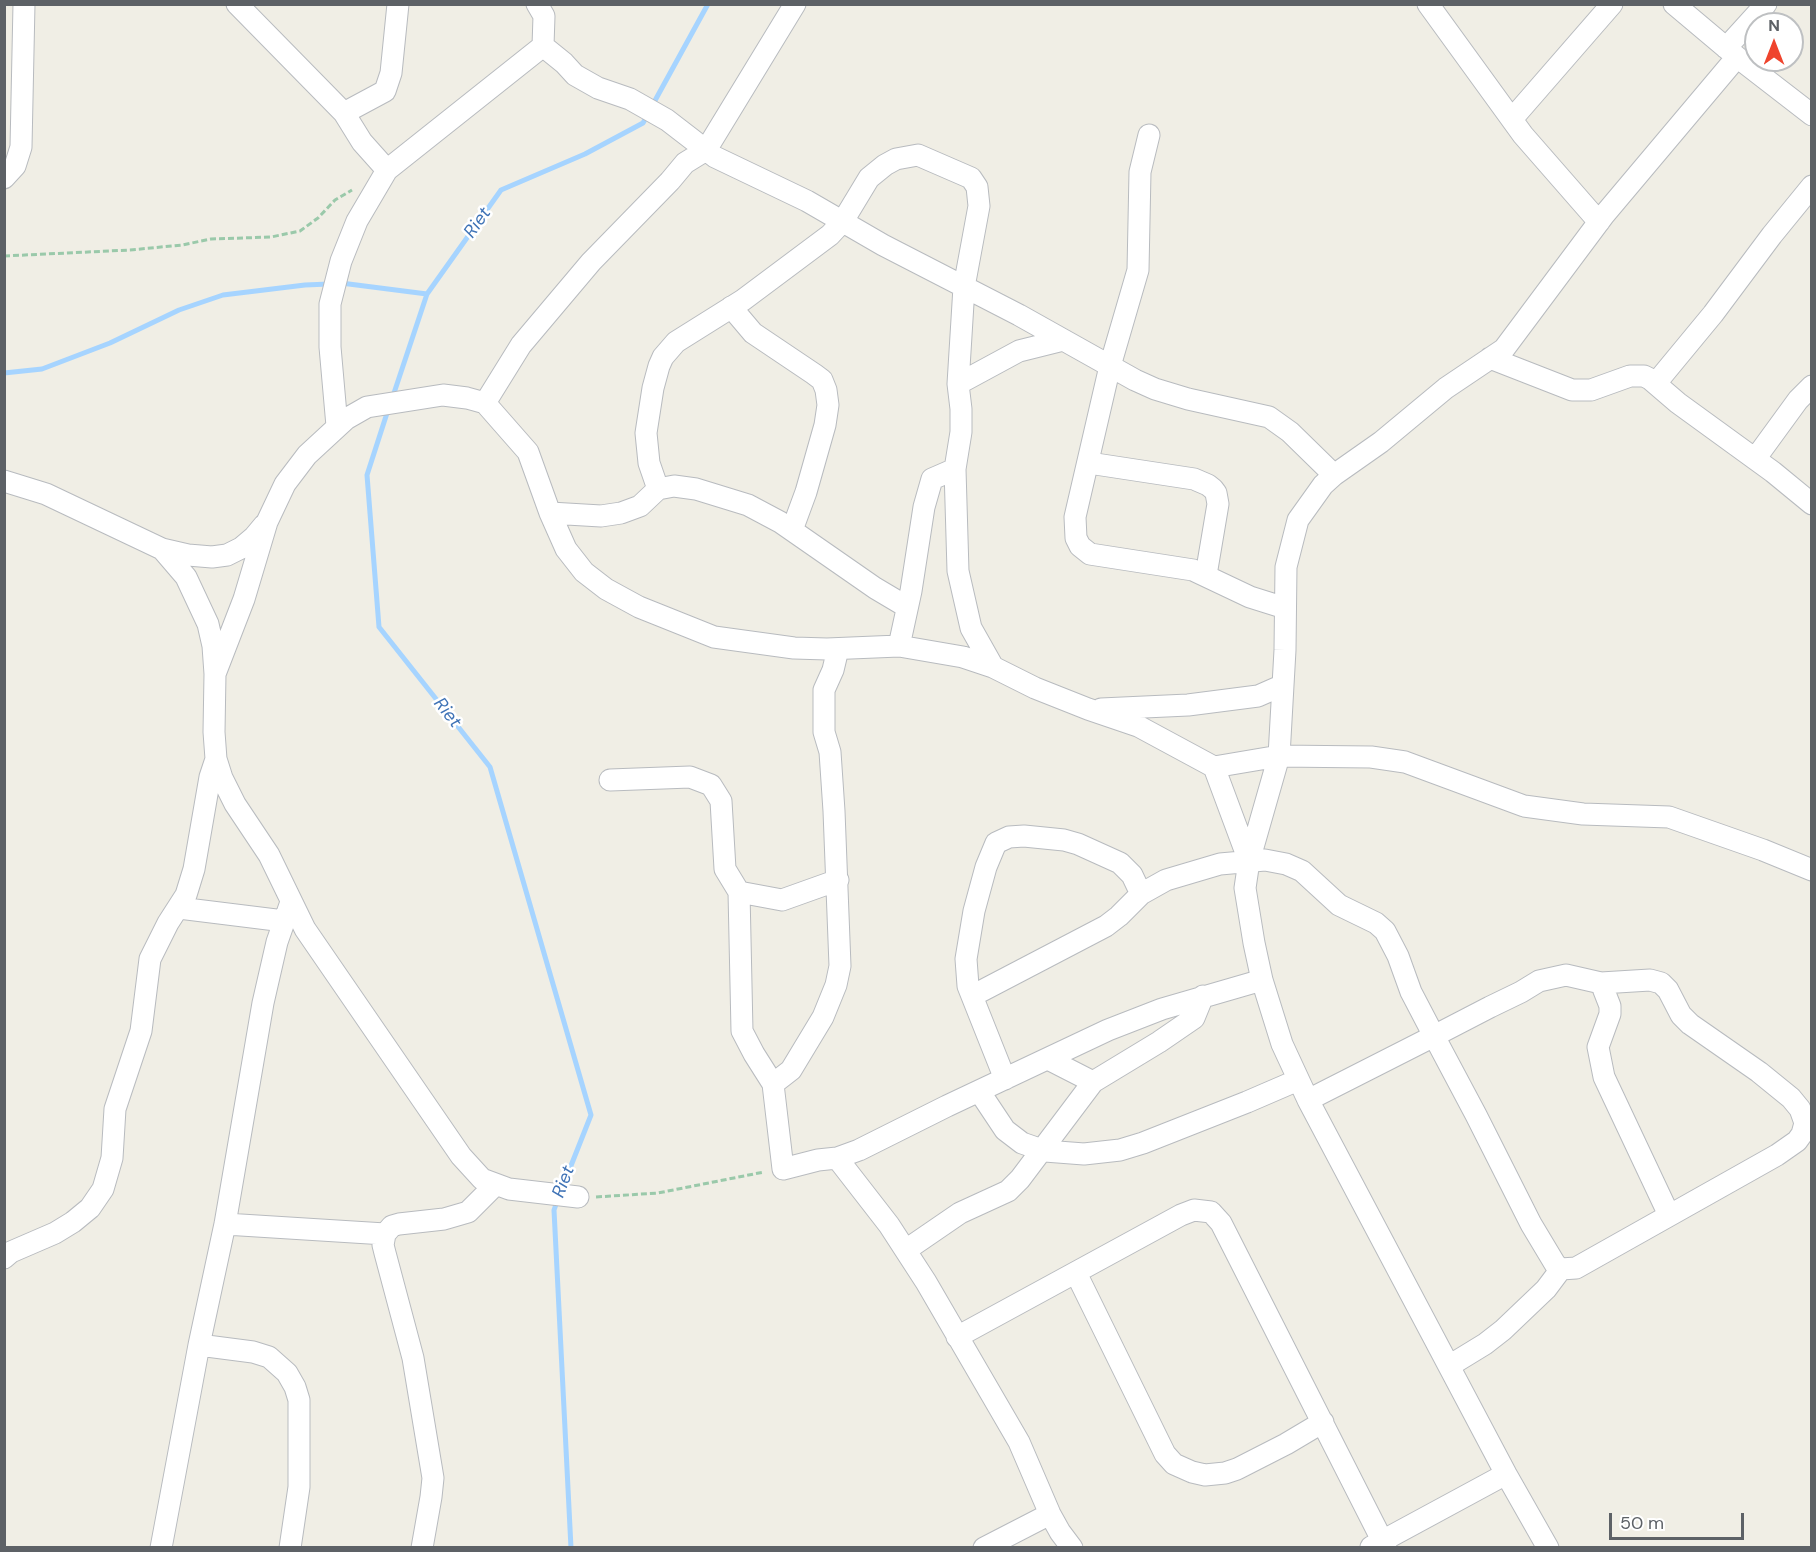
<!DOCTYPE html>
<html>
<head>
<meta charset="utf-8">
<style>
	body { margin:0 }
	#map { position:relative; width:1816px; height:1552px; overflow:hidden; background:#f0eee5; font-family:"DM Sans",sans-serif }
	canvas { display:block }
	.frame { position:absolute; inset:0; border:6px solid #5d6166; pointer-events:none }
	.north { position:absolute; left:1744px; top:12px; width:60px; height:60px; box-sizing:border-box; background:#fff; border:2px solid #bec0c2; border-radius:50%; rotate:0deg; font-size:16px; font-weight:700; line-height:24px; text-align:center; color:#5d6166 }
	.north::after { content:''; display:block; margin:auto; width:21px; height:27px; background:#ef442d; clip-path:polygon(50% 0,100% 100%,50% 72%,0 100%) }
	.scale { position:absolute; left:1609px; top:1513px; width:135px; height:27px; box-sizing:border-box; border:3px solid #5d6166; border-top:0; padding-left:8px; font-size:18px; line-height:21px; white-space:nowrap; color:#5d6166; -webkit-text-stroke:4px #fff; paint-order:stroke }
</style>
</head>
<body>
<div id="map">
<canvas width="1816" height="1552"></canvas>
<div class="frame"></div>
<div class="north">N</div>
<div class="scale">50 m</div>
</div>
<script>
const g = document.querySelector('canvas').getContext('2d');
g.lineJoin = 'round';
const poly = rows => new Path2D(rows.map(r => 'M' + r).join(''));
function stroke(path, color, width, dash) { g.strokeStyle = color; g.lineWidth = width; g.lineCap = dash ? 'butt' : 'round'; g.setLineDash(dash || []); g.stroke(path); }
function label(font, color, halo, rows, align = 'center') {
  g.font = font + ' "DM Sans",sans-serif'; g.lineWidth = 5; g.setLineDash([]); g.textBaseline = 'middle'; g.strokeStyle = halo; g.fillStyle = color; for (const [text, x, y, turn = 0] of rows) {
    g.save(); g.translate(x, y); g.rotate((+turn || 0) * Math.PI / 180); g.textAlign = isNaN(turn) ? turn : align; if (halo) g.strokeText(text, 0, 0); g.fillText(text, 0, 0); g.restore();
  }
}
stroke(poly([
	[652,106,708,4],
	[341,283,427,294],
	[4,373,42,369,110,343,179,310,223,295,305,285,329,284],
	[392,399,427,294,501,190,585,154,643,123,648,114],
	[388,410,367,475,379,627,490,767,591,1115,561,1191],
	[558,1199,554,1210,571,1548]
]), '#a6d4ff', 5);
const street = poly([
	[237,4,344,113,362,142,387,170,357,221,341,261,330,304,330,347,337,426],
	[537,4,544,16,543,46,564,63,575,75,598,88,630,99,667,120,715,157,807,201,883,245,1019,315,1135,380,1155,389,1188,399,1269,417,1290,432,1334,475],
	[1428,4,1523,135,1599,222],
	[1674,4,1737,57,1812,115],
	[1726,48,1766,4],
	[344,113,385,91,391,73,398,4],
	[1512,119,1612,4],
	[1149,135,1140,172,1138,270,1110,366,1075,517,1076,538,1080,546,1090,554,1193,570,1250,597,1285,608],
	[387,170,543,46],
	[4,178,15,166,21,147,24,4],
	[731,307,753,333,814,374,822,380,826,390,828,405,825,425,806,492,792,530],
	[1490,358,1572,390,1591,390,1630,376,1644,376,1650,379,1678,403,1773,472,1812,504],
	[1656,383,1713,314,1772,235,1812,186],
	[958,384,1019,351,1063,340],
	[485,403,521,345,591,262,670,181,685,163,706,150,795,4],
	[1755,459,1798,400,1812,386],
	[1089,463,1194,479,1208,485,1213,489,1216,493,1218,504,1206,575],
	[955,469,958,571,971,628,993,667],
	[4,481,46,494,162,549,188,555,212,557,227,555,241,548,254,537,264,525],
	[658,489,649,463,646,433,653,388,659,366,663,357,676,342,743,300,830,235,843,221,869,178,885,165,896,159,918,155,971,178,977,187,979,206,964,287,958,384,961,409,961,432,955,469,932,479,924,507,911,591,899,646],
	[550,513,601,516,621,513,640,506,658,489,674,486,696,489,748,505,780,522,875,588,907,607],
	[162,549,186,577,208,624,213,646,215,674,214,732,216,759,222,778,235,804,269,855,305,929,461,1156,482,1179,509,1189,578,1197],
	[838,649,833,670,824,690,824,732,830,752,834,811,840,966,836,985,823,1017,791,1070,773,1084,783,1169,818,1160,837,1158,859,1150,947,1106,1108,1030,1162,1009,1262,980],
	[215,674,244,599,267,522,285,484,307,455,346,419,367,407,443,395,467,398,485,403,528,452,550,513,566,549,584,572,606,589,639,607,714,637,794,648,827,649,899,646,963,657,993,667,1035,688,1088,709,1138,726,1214,767,1249,861],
	[1101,709,1188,705,1258,696,1283,685],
	[1214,767,1279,756,1371,757,1405,762,1524,806,1583,814,1669,817,1763,850,1812,870],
	[610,780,690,777,711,785,721,801,725,869,739,892,742,1031,754,1054,773,1084],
	[739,892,782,900,838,880],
	[179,908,284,921],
	[1601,983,1610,1006,1610,1014,1598,1047,1604,1077,1669,1215],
	[972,996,1106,926,1119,916,1141,894,1166,880,1220,864,1265,860,1286,864,1302,871,1339,905,1376,923,1385,931,1398,956,1411,992,1434,1036,1476,1115,1531,1224,1555,1264,1561,1269,1576,1268,1777,1155,1797,1141,1802,1134,1805,1123,1800,1109,1791,1098,1759,1072,1690,1024,1681,1015,1668,990,1661,983,1650,980,1601,983,1566,975,1539,981,1521,992,1490,1007,1434,1036,1308,1100],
	[1048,1059,1093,1082],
	[1005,1079,968,986,966,959,974,911,986,867,996,843,1009,837,1024,836,1064,840,1078,844,1120,863,1132,875,1141,894],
	[979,1091,1005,1130,1022,1143,1045,1151,1084,1154,1120,1150,1143,1143,1247,1102,1298,1080],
	[837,1158,889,1225,926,1282,1019,1442,1050,1514,1060,1532,1072,1548],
	[225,1224,385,1234],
	[906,1250,960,1213,1008,1191,1020,1179,1093,1082,1159,1042,1194,1018,1203,996],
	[4,1258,11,1252,55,1233,73,1222,90,1208,103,1189,112,1158,115,1109,141,1031,150,959,168,923,186,895,194,869,210,777,216,759],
	[1076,1273,1165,1454,1174,1464,1192,1472,1205,1475,1225,1473,1237,1469,1286,1444,1323,1422],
	[957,1337,1181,1215,1194,1210,1211,1212,1221,1223,1386,1548],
	[199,1345,253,1352,269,1357,287,1373,295,1387,299,1400,299,1487,290,1548],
	[1449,1366,1485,1344,1503,1330,1546,1289,1561,1269],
	[1371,1547,1506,1474],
	[161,1548,199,1345,225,1224,263,1003,277,942,291,902],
	[422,1548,431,1497,433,1478,413,1358,385,1253,383,1245,385,1234,392,1226,399,1224,444,1219,468,1212,495,1185],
	[984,1548,1050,1514],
	[1548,1548,1506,1474,1308,1100,1282,1044,1262,980,1254,943,1245,888,1249,861,1279,756,1285,650,1286,567,1298,520,1323,485,1334,475,1381,442,1446,388,1504,349,1604,215,1737,57]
]);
stroke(street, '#b8bbbf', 23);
stroke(poly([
	[4,256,130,250,182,245,211,239,271,237,300,231,318,218,335,200,352,190],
	[596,1197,658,1193,764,1172]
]), '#9ac9aa', 3, [6, 3]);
stroke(street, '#fff', 21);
label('italic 18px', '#3f73b6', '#fff', [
	["Riet",478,223,-55],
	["Riet",447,713,52],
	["Riet",564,1182,-69]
]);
</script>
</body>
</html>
